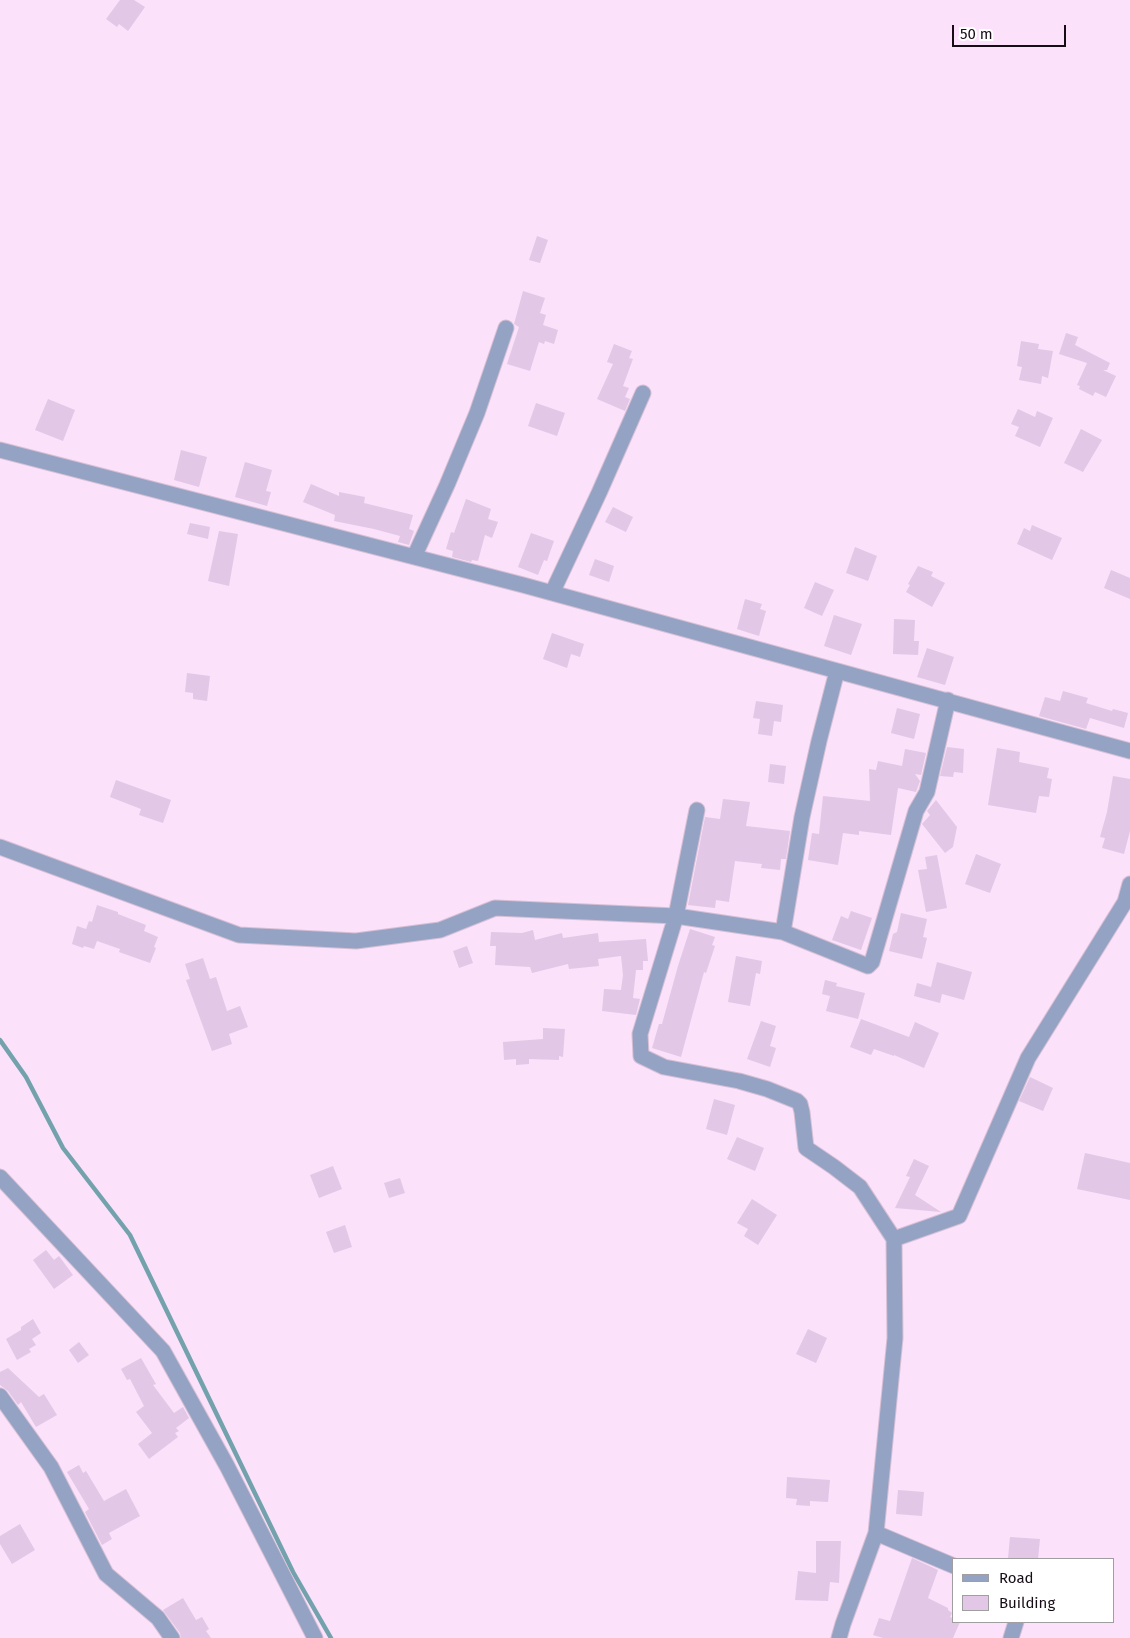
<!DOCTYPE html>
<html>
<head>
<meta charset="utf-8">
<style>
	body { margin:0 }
	#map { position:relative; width:1130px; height:1638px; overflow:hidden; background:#fbe1fa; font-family:"Fira Sans",sans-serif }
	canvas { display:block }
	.legend { position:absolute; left:952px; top:1558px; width:162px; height:65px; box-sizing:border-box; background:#fff; border:1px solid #a19ea1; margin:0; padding:6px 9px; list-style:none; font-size:15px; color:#150c15 }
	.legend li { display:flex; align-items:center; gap:10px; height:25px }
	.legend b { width:25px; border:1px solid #a19ea1 }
	.scale { position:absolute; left:952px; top:25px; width:114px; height:22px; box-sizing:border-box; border:2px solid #150c15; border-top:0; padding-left:6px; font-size:15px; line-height:18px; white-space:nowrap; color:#150c15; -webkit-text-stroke:4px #fff; paint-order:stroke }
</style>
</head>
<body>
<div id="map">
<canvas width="1130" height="1638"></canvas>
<ul class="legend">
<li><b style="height:6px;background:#94a3c3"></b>Road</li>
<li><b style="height:14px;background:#e3c7e6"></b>Building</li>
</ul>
<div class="scale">50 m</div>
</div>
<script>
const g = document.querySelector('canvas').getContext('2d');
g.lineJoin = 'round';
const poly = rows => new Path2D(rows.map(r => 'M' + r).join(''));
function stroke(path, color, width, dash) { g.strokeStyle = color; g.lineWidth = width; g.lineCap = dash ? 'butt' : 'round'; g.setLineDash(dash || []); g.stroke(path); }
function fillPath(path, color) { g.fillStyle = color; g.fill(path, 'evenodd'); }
stroke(poly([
	[0,1040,26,1077,63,1148,130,1235,293,1572,331,1638]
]), '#73a2ad', 4.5);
fillPath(poly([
	[120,0,134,0,145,7,128,31,119,24,117,27,106,19],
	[537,236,548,240,540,263,529,260],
	[523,291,545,298,540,313,546,315,543,325,558,330,554,344,545,341,544,344,539,342,530,371,507,364,519,327,514,324],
	[1066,333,1078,337,1075,345,1110,363,1107,370,1103,370,1116,376,1106,397,1095,392,1093,396,1079,389,1080,386,1077,385,1087,363,1059,354],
	[1021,341,1039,344,1038,349,1053,351,1048,378,1042,376,1041,384,1019,380,1022,367,1017,366],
	[614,344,632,351,629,358,633,359,623,386,629,388,625,397,630,399,625,411,597,399,613,364,607,362],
	[48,399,75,410,63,441,35,430],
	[536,403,565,413,557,436,528,426],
	[1018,409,1035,417,1037,411,1053,418,1040,447,1015,436,1019,427,1011,424],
	[1081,429,1102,440,1083,472,1064,463],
	[181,450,207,457,199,487,174,480],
	[245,462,272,470,266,491,271,492,267,506,235,497],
	[311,484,339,496,339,492,365,497,364,503,413,515,409,529,414,531,409,545,398,542,400,536,374,529,334,521,335,515,303,502],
	[466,499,491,509,488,519,498,522,492,538,485,535,478,561,472,560,471,562,452,557,453,551,446,549,451,532,454,533],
	[613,507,633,517,626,532,605,522],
	[190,523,210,527,208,539,187,534],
	[1032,525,1062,538,1052,560,1017,544,1024,528,1030,531],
	[219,531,238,534,229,586,208,581],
	[531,533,554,541,547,561,544,560,538,575,518,567],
	[855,547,877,556,868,581,846,573],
	[595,559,614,566,609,582,589,575],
	[918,566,933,572,931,576,945,583,932,607,906,592,910,585,908,584],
	[1111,570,1130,578,1130,599,1104,588],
	[815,582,834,590,822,616,804,608],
	[745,599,762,604,760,609,766,611,759,636,737,629],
	[834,615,862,624,851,655,824,646],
	[894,619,915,620,914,641,919,641,918,655,893,654],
	[552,633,584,644,580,657,571,654,567,668,543,659],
	[927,648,954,657,945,685,917,677],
	[187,673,210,676,207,701,193,699,193,693,185,692],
	[1063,691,1088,698,1086,703,1112,711,1113,709,1128,713,1124,728,1090,718,1086,729,1039,716,1045,697,1060,701],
	[756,701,783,705,781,722,774,721,772,736,758,734,760,719,753,718],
	[897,708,920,714,914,739,891,733],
	[947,747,964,749,963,773,954,772,953,777,940,776],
	[997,748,1020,752,1019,762,1049,768,1047,778,1052,779,1049,797,1039,796,1036,813,988,805],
	[905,749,926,753,921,775,915,774,920,781,916,792,898,788,891,835,859,831,859,835,843,833,838,865,808,860,812,833,819,834,823,796,870,801,869,769,876,770,878,761,902,766],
	[770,764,786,766,784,784,768,782],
	[1113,776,1130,779,1130,831,1124,854,1102,848,1105,838,1100,837,1107,812],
	[116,780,171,800,163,823,139,815,141,809,110,797],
	[723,799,750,802,746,826,790,831,786,859,781,859,780,870,761,868,762,864,735,861,729,902,716,900,715,908,688,905,705,817,720,819],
	[936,800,957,827,953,847,945,853,922,824,930,815,927,811],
	[976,854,1001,864,990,893,965,884],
	[937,855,947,908,926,912,918,870,927,869,925,857],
	[97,905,118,912,118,914,146,925,144,931,158,937,154,947,156,948,150,963,119,952,120,949,97,941,94,949,84,946,83,948,72,944,77,926,86,929,89,921,92,922],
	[851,911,872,918,861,950,832,940,841,916,848,919],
	[901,913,927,919,923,937,927,938,922,959,889,951,893,934,897,932],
	[690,929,715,937,712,945,715,946,706,973,704,972,681,1057,652,1048,659,1024,662,1024,678,966],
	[533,930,535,940,562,933,563,938,598,933,599,942,646,939,648,961,643,961,643,970,636,970,633,998,640,999,636,1015,602,1011,604,989,621,990,623,975,621,956,598,959,599,966,569,969,568,964,532,973,530,967,495,965,496,946,490,946,491,932,522,933],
	[467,946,473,963,459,968,453,951],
	[736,956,762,961,760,974,756,973,750,1006,728,1002],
	[203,958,210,979,216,977,227,1011,240,1006,248,1027,229,1034,232,1044,212,1051,186,980,190,979,185,964],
	[937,962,972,972,964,1000,942,994,940,1003,914,996,917,983,931,987],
	[825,980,837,983,836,986,865,993,858,1019,826,1011,830,996,822,994],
	[861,1019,909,1037,915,1022,939,1033,924,1068,894,1055,894,1056,874,1049,871,1055,850,1047],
	[761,1021,776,1026,770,1046,776,1048,770,1067,747,1059],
	[543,1028,565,1029,563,1057,559,1056,559,1060,529,1059,529,1064,516,1065,516,1059,504,1060,503,1042,543,1039],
	[1030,1077,1053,1088,1043,1111,1019,1101],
	[714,1099,735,1105,727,1135,706,1129],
	[737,1137,764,1148,755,1171,727,1159],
	[1085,1153,1130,1163,1130,1200,1077,1189],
	[914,1159,929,1166,915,1195,941,1212,895,1208,910,1177,906,1176],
	[333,1166,342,1189,319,1198,310,1175],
	[400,1178,405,1193,389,1198,384,1183],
	[752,1199,777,1215,758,1245,744,1236,748,1229,737,1223],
	[345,1225,352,1247,334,1253,326,1232],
	[46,1250,54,1260,59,1256,73,1275,54,1289,33,1260],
	[33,1319,41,1333,32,1339,36,1345,29,1349,31,1352,17,1360,6,1339,21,1330,21,1327],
	[808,1329,827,1338,816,1363,796,1354],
	[79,1342,89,1355,78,1363,69,1350],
	[141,1358,156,1384,153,1385,174,1413,183,1407,189,1418,176,1428,179,1431,175,1433,178,1437,149,1459,138,1444,152,1433,136,1412,144,1406,130,1379,127,1380,121,1369],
	[8,1368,39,1397,44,1394,57,1415,36,1427,21,1402,18,1405,8,1391,0,1385,0,1372],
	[79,1465,83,1473,86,1471,104,1501,126,1489,140,1516,109,1533,112,1539,102,1545,85,1512,89,1509,67,1472],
	[787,1477,830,1480,828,1502,810,1501,810,1506,796,1505,797,1499,786,1498],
	[898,1490,924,1492,922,1516,896,1514],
	[20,1524,35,1550,12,1564,0,1544,0,1536],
	[1010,1537,1040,1539,1038,1559,1008,1558],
	[816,1541,841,1541,839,1583,830,1582,828,1601,795,1600,798,1571,816,1573],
	[912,1558,938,1570,928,1598,948,1608,948,1610,952,1613,950,1617,954,1619,954,1622,960,1622,953,1638,883,1638,873,1635,879,1618,890,1621],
	[183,1598,196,1620,202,1617,209,1629,206,1631,211,1638,181,1638,180,1633,163,1610]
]), '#e3c7e6');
const minor = poly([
	[0,450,523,585,1130,751],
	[414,557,447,485,477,413,506,328],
	[552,593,599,493,643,393],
	[697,810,676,916,640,1034,641,1056,664,1067,739,1081,767,1089,797,1101,800,1104,802,1112,806,1148,834,1167,860,1187,894,1239,895,1338,876,1533,843,1624,839,1638],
	[0,847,239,935,356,941,440,930,495,908,676,916,783,932,868,966,872,962,916,811,927,792,948,700],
	[783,932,802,817,819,741,837,671],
	[0,1177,163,1351,227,1466,315,1638],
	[894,1239,959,1216,1028,1058,1125,902,1130,884],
	[0,1396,51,1467,106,1574,158,1618,172,1638],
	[876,1533,954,1566],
	[1011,1638,1016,1622]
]);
stroke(minor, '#d6bfd5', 17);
stroke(minor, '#94a3c3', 15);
</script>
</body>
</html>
